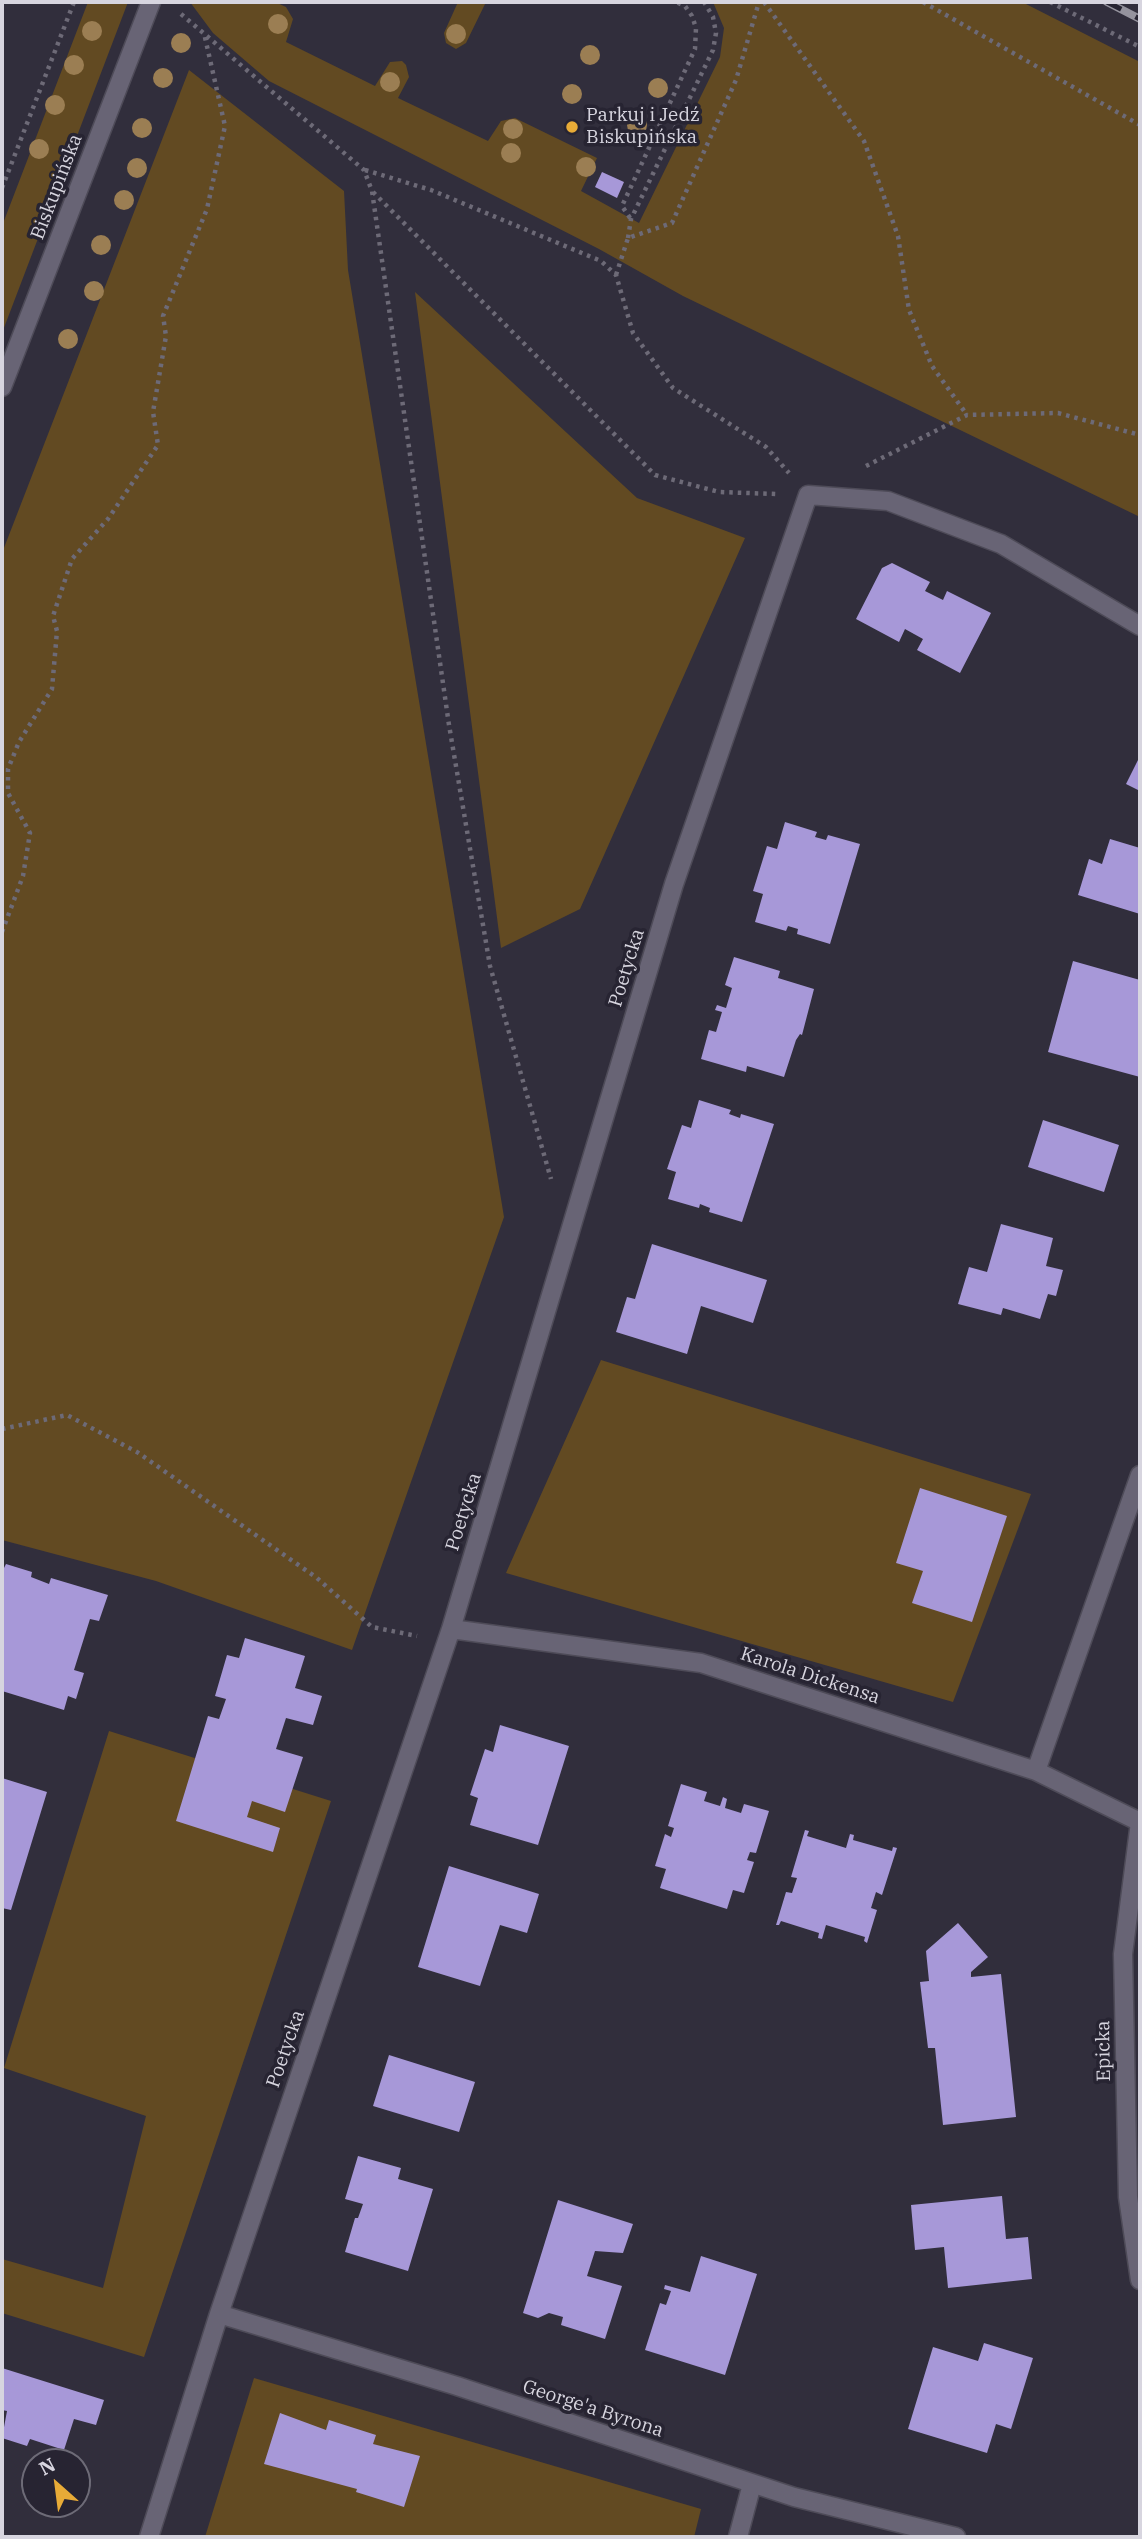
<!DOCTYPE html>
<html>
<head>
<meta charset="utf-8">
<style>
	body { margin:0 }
	#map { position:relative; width:1142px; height:2539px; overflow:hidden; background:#312e3c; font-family:"IBM Plex Serif",serif }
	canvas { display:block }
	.frame { position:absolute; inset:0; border:4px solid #d7d5df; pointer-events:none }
	.north { position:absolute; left:21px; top:2448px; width:70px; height:70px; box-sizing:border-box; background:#272432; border:2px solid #6d6b77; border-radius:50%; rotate:332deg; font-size:19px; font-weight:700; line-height:28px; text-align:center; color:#d7d5df }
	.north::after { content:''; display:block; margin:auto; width:24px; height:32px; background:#e8ab37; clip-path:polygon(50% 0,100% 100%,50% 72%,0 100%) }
</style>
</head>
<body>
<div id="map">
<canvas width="1142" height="2539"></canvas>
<div class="frame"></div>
<div class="north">N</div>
</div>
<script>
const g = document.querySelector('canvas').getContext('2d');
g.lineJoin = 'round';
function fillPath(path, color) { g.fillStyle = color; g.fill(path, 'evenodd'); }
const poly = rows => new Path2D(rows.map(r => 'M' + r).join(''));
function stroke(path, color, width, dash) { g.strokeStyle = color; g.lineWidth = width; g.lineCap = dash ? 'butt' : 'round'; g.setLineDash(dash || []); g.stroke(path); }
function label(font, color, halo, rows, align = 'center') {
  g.font = font + ' "IBM Plex Serif",serif'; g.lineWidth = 7; g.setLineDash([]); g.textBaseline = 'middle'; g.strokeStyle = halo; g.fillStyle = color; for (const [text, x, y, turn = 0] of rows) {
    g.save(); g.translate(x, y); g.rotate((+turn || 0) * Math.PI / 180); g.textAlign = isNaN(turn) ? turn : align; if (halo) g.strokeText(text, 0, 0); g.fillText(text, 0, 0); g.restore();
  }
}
fillPath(poly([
	[88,2,128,2,2,333,2,226],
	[190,2,275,2,286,7,293,19,286,42,375,86,390,62,402,61,406,65,409,77,398,98,488,141,501,121,515,118,597,158,581,191,639,223,720,57,724,28,713,2,1022,2,1140,62,1140,517,683,296,599,249,269,81,213,33],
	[458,2,486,2,466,43,456,49,446,43,444,33],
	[189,70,344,191,348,270,504,1217,352,1650,156,1581,2,1540,2,553],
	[415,292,637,498,745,538,580,909,501,948],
	[601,1360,1031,1494,953,1702,506,1573],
	[109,1731,331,1801,144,2357,2,2313,2,2259,103,2288,146,2116,4,2068],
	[254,2378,701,2509,694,2537,205,2537]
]), '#624a22');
fillPath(poly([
	[602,172,624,182,617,198,595,187],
	[892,563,930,582,925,591,943,600,947,591,991,613,960,673,917,650,923,639,905,629,899,642,856,619,882,568],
	[1140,756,1140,791,1126,784],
	[785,822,817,832,815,837,826,840,828,835,860,844,830,944,797,934,798,929,788,926,786,931,755,922,763,894,753,891,767,846,777,849],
	[1110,839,1140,848,1140,914,1078,895,1089,859,1102,864],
	[734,957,780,971,778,978,814,989,802,1035,800,1034,796,1040,784,1077,747,1066,746,1072,701,1059,709,1030,716,1032,722,1012,715,1010,717,1005,726,1008,732,988,725,985],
	[1073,961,1140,980,1140,1077,1048,1052],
	[699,1100,731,1110,729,1114,740,1118,741,1114,774,1124,742,1222,709,1212,710,1208,700,1204,699,1208,668,1199,676,1172,667,1169,682,1125,691,1128],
	[1043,1120,1119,1145,1104,1192,1028,1167],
	[1001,1224,1053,1238,1046,1266,1063,1270,1056,1296,1048,1294,1040,1319,1003,1308,1001,1315,958,1304,969,1267,987,1272],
	[652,1244,767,1280,753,1323,701,1306,687,1354,616,1332,627,1297,635,1299],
	[920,1488,1007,1516,972,1622,912,1603,923,1571,896,1563],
	[6,1564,32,1572,31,1577,49,1584,51,1578,108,1595,99,1621,90,1619,74,1670,84,1673,76,1699,68,1696,64,1710,2,1691,2,1572],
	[245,1638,305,1656,295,1688,322,1696,313,1725,286,1718,276,1749,303,1757,285,1812,252,1801,247,1817,280,1828,273,1852,176,1821,208,1716,219,1719,226,1699,215,1696,227,1655,239,1658],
	[500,1725,569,1746,538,1845,470,1825,478,1798,470,1795,485,1749,493,1752],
	[2,1778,47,1792,11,1910,2,1908],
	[681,1784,707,1792,704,1801,720,1806,723,1797,727,1799,725,1808,741,1813,744,1804,769,1811,756,1853,750,1852,747,1860,754,1862,744,1893,733,1890,727,1909,660,1888,666,1869,655,1866,665,1834,671,1837,674,1828,668,1826],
	[805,1830,809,1831,807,1836,846,1848,850,1834,854,1835,853,1840,892,1851,893,1847,897,1848,882,1895,876,1892,871,1908,877,1910,867,1943,864,1941,865,1937,826,1925,822,1939,818,1938,819,1933,781,1921,779,1925,776,1925,786,1892,792,1893,797,1878,791,1877],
	[449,1866,539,1894,527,1933,500,1925,480,1986,418,1967],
	[958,1923,988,1957,971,1972,971,1977,1001,1974,1016,2117,943,2125,935,2048,928,2048,920,1982,929,1981,926,1951],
	[389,2055,475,2082,459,2132,373,2106],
	[358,2156,401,2168,398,2179,433,2189,408,2271,345,2252,355,2218,358,2218,363,2204,345,2199],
	[1002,2196,1006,2239,1028,2237,1032,2279,948,2288,944,2247,915,2250,911,2205],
	[558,2200,633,2224,623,2253,595,2251,587,2276,622,2286,605,2339,561,2325,563,2317,549,2313,538,2318,523,2313],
	[701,2256,757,2274,725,2375,645,2350,660,2303,666,2305,671,2291,664,2289,665,2285,690,2292],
	[984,2343,1033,2358,1011,2429,996,2424,987,2453,908,2429,933,2347,978,2361],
	[2,2368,104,2400,96,2425,74,2419,64,2450,30,2439,27,2446,2,2438,7,2411,2,2410],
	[280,2413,326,2430,329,2420,376,2435,373,2444,420,2456,404,2507,356,2492,357,2489,264,2464]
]), '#a798d8');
const minor = poly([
	[451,1629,701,1663,1036,1771,1140,1822],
	[1036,1771,1140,1475],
	[1140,1822,1123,1954,1128,2197,1140,2280],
	[219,2314,457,2386,794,2497,956,2537],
	[149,2537,219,2314,451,1629,674,884,808,495,888,501,1001,544,1140,626],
	[738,2537,752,2484]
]);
const tertiary = poly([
	[2,387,151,2]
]);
stroke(minor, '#4e4b58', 21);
stroke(tertiary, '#4e4b58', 21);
stroke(poly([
	[764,2,864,141,898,236,909,310,932,366,967,415],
	[923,2,1140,125],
	[1050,2,1140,47],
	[181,14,364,170,372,191,449,725,490,966,551,1179],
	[365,170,431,190,601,261,616,275,633,333,673,388,766,447,789,473],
	[2,188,74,2],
	[373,192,655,475,719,492,776,494],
	[630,218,622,206,695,49,696,28,692,16,685,6,676,2],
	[628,238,631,219,713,50,716,33,713,17,704,2],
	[616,275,628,238,672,223,736,80,759,2],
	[866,466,967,415,1058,413,1140,435],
	[2,932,23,876,30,833,8,793,8,769,19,742,52,689,57,631,53,616,72,559,108,519,158,445,153,412,166,336,163,316,207,209,225,126,204,33],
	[2,1429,67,1415,137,1452,317,1578,372,1627,417,1636]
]), '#6d6a77', 4.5, [3.5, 5]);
stroke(minor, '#686475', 18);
stroke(tertiary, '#686475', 18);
const rail = poly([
	[1107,2,1140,19]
]);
stroke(rail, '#95939e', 8);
stroke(rail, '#272432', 5, [16]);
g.fillStyle = '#9b7e53';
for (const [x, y] of [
	[278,24],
	[92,31],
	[456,34],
	[181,43],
	[590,55],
	[74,65],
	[163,78],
	[390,82],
	[658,88],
	[572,94],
	[55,105],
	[637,125],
	[142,128],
	[513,129],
	[39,149],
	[511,153],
	[586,167],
	[137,168],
	[124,200],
	[101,245],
	[94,291],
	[68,339]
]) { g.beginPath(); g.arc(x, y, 10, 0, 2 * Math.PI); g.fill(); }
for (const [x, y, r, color] of [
	[572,127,7,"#e8ab37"]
]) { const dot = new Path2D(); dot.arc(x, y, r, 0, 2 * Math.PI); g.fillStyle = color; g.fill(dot); stroke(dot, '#272432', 2.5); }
label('19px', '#d7d5df', '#272432', [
	["Parkuj i Jedź",586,116],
	["Biskupińska",586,138]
], 'left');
label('19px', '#d7d5df', '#272432', [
	["Biskupińska",57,187,-69],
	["Poetycka",627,968,-73],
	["Poetycka",464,1512,-73],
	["Karola Dickensa",810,1676,18],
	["Poetycka",286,2049,-71],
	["Epicka",1104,2051,-91],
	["George'a Byrona",593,2409,18]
]);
</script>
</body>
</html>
